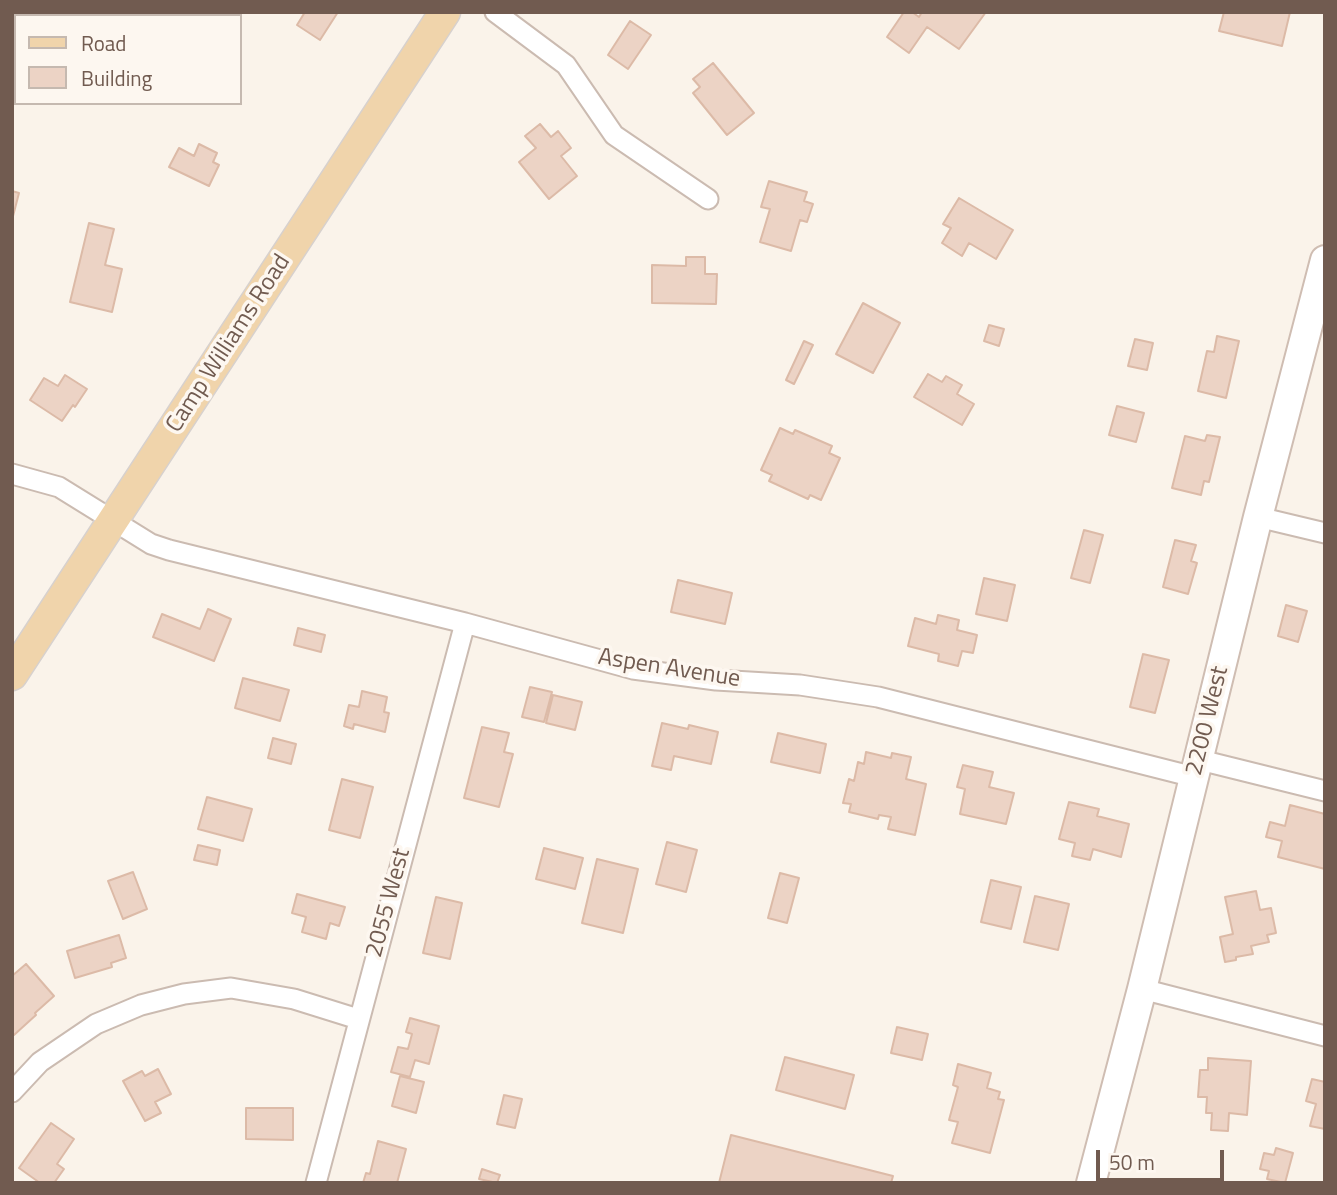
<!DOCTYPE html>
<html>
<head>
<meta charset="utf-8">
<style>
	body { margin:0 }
	#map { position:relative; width:1337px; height:1195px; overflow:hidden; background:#faf3ea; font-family:"Titillium Web",sans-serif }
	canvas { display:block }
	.frame { position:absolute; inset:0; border:14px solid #715b50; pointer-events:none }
	.legend { position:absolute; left:14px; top:14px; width:228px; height:91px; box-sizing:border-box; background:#fdf7f0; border:2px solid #c5b9b0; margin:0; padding:9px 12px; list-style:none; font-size:21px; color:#715b50 }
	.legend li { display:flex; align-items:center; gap:14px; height:35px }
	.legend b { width:35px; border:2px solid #c5b9b0 }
	.scale { position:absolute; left:1096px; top:1150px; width:128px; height:32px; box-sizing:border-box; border:4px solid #715b50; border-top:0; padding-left:9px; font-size:21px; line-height:24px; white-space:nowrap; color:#715b50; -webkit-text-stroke:5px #fdf7f0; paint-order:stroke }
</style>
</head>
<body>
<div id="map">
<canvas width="1337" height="1195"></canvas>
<div class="frame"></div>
<ul class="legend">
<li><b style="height:9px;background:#f0d4ab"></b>Road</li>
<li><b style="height:19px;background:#ecd3c5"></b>Building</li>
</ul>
<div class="scale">50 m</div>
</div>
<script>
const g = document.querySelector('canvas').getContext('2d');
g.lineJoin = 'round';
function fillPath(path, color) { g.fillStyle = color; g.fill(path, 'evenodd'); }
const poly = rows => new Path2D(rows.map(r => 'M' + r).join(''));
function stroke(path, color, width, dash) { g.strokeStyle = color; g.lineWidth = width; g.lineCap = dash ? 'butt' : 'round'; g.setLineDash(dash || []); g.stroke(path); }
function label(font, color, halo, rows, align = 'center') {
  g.font = font + ' "Titillium Web",sans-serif'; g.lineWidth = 7; g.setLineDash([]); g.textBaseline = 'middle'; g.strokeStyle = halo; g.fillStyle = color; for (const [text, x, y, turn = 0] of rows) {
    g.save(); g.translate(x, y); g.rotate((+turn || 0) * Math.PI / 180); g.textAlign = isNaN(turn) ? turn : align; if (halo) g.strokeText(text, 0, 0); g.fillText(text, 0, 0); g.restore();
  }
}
const building = poly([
	[305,12,338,12,320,40,297,25,305,12],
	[904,12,912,12,919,17,922,12,986,12,959,49,927,27,909,53,887,37,904,12],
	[1224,12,1290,12,1282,46,1219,31,1224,12],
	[630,21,651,35,628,69,608,55,630,21],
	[713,63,754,113,727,135,693,93,700,87,693,79,713,63],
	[540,124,551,137,558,131,571,148,561,156,577,176,549,199,519,162,536,148,525,136,540,124],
	[199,144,217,153,213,162,219,165,209,186,169,167,179,148,194,156,199,144],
	[769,181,807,192,804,201,813,204,807,222,800,220,791,251,760,242,770,209,761,207,769,181],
	[12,191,19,193,12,220,12,191],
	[959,198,1013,230,996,259,969,243,962,256,942,243,951,228,943,224,959,198],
	[89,223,114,229,105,265,122,269,112,312,70,302,89,223],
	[686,257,705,257,705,274,717,274,716,304,652,303,652,265,686,266,686,257],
	[863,303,900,323,873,373,836,354,863,303],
	[989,325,1004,329,999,346,984,341,989,325],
	[1217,336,1239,341,1226,398,1198,391,1207,351,1214,352,1217,336],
	[1135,339,1153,343,1147,370,1128,366,1135,339],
	[804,341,813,345,794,384,786,380,804,341],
	[928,374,942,382,946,376,962,385,957,394,974,404,962,425,914,397,928,374],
	[65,375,87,389,75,407,73,405,62,421,30,400,44,378,58,386,65,375],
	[1117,406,1144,413,1136,442,1109,435,1117,406],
	[780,428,793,434,795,430,832,446,829,453,840,458,821,500,810,495,808,499,769,481,772,475,761,470,780,428],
	[1207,435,1220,437,1209,482,1204,481,1201,495,1172,488,1185,436,1205,441,1207,435],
	[1084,530,1103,535,1090,583,1071,578,1084,530],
	[1175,540,1196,545,1191,561,1197,563,1188,594,1163,587,1175,540],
	[984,578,1015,585,1007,621,976,614,984,578],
	[678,580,732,593,725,624,671,612,678,580],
	[1286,605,1307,611,1298,642,1278,636,1286,605],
	[208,609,231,619,214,661,153,637,162,614,200,629,208,609],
	[938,615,959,620,957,630,977,635,973,653,962,651,958,666,938,661,939,654,908,646,915,618,936,624,938,615],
	[298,628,325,635,321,652,294,645,298,628],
	[1143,654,1169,660,1155,713,1130,707,1143,654],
	[243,678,289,690,280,721,235,708,243,678],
	[530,687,552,692,544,722,522,717,530,687],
	[362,691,387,697,384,712,389,713,385,732,354,724,353,729,344,726,349,705,359,707,362,691],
	[553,695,582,702,575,730,546,723,553,695],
	[662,723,688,729,689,725,718,732,711,764,674,756,671,770,652,766,662,723],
	[482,727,509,733,504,752,513,754,499,807,464,798,482,727],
	[778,733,826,744,820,773,771,762,778,733],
	[273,738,296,744,291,764,268,758,273,738],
	[866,752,891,758,892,753,911,757,906,779,926,784,915,835,888,829,891,817,879,815,878,819,849,812,851,804,843,803,849,779,854,781,858,762,864,764,866,752],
	[963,765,993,772,989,787,1014,793,1006,824,960,814,965,789,957,787,963,765],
	[342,779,373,787,360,838,329,830,342,779],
	[207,797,252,809,243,841,198,829,207,797],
	[1069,802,1099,809,1097,816,1129,824,1121,857,1093,849,1090,860,1072,856,1075,843,1059,839,1069,802],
	[1290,805,1325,814,1325,869,1278,857,1282,841,1266,837,1270,822,1285,826,1290,805],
	[667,842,697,850,686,892,656,884,667,842],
	[198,845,220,850,217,865,194,860,198,845],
	[544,848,583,858,575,889,536,879,544,848],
	[597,859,638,869,623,933,582,923,597,859],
	[133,872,147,909,123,919,108,881,133,872],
	[780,873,799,878,787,923,768,918,780,873],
	[991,880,1021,887,1011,929,981,922,991,880],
	[1256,891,1260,910,1271,908,1276,933,1267,935,1269,942,1251,946,1253,954,1236,957,1236,960,1225,962,1220,937,1233,934,1225,897,1256,891],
	[297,894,345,907,339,926,330,923,326,939,302,932,306,917,292,913,297,894],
	[1035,896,1069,904,1058,950,1024,942,1035,896],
	[436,897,462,903,450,959,423,953,436,897],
	[119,935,126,958,111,963,112,967,75,978,67,951,119,935],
	[26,964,54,996,35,1013,36,1015,14,1035,12,1033,12,976,26,964],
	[410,1018,439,1026,429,1064,415,1060,410,1077,391,1072,398,1047,408,1049,412,1034,406,1032,410,1018],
	[897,1027,928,1034,922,1060,891,1053,897,1027],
	[785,1057,854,1075,845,1109,776,1090,785,1057],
	[1208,1058,1251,1061,1247,1115,1229,1113,1228,1131,1211,1130,1212,1113,1206,1113,1207,1097,1198,1097,1200,1070,1208,1070,1208,1058],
	[958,1064,991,1073,987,1088,1000,1092,998,1099,1004,1100,990,1153,952,1143,958,1122,949,1120,958,1087,953,1085,958,1064],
	[158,1069,171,1094,155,1102,161,1113,145,1121,123,1081,142,1071,145,1076,158,1069],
	[400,1076,424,1082,416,1113,392,1106,400,1076],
	[1312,1079,1325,1082,1325,1129,1310,1126,1316,1104,1306,1101,1312,1079],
	[504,1095,522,1099,515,1128,497,1124,504,1095],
	[246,1108,293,1108,293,1140,246,1139,246,1108],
	[51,1123,74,1139,57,1164,64,1169,54,1183,40,1183,19,1168,51,1123],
	[731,1135,893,1176,891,1183,719,1183,731,1135],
	[378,1141,406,1149,397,1183,363,1183,366,1173,370,1174,378,1141],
	[1276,1148,1293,1153,1285,1183,1267,1179,1269,1171,1260,1169,1264,1153,1274,1155,1276,1148],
	[482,1169,500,1175,497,1183,479,1179,482,1169]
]);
fillPath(building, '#ecd3c5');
stroke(building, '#dcbaa7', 2);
const street = poly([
	[495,12,566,65,614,135,708,199],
	[12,474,59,487,151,544,169,550,465,623,633,669,716,680,800,685,878,697,1194,777],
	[1258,517,1325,533],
	[1200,760,1325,791],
	[1142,989,1325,1036],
	[12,1092,40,1062,96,1024,141,1005,184,994,231,988,294,999,358,1019],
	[316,1183,465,623]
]);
const secondary = poly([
	[1091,1183,1142,989,1258,517,1325,260]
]);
const primary = poly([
	[12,675,445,12]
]);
stroke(street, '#cbbbb1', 23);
stroke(secondary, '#cfbdb2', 32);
stroke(primary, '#d7d1ce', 33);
stroke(street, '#fff', 19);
stroke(secondary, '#fff', 28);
stroke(primary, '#f0d4ab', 30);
label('24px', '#715b50', '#fdf7f0', [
	["Camp Williams Road",229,344,-57],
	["Aspen Avenue",669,669,9],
	["2200 West",1208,721,-76],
	["2055 West",389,903,-75]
]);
</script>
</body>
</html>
